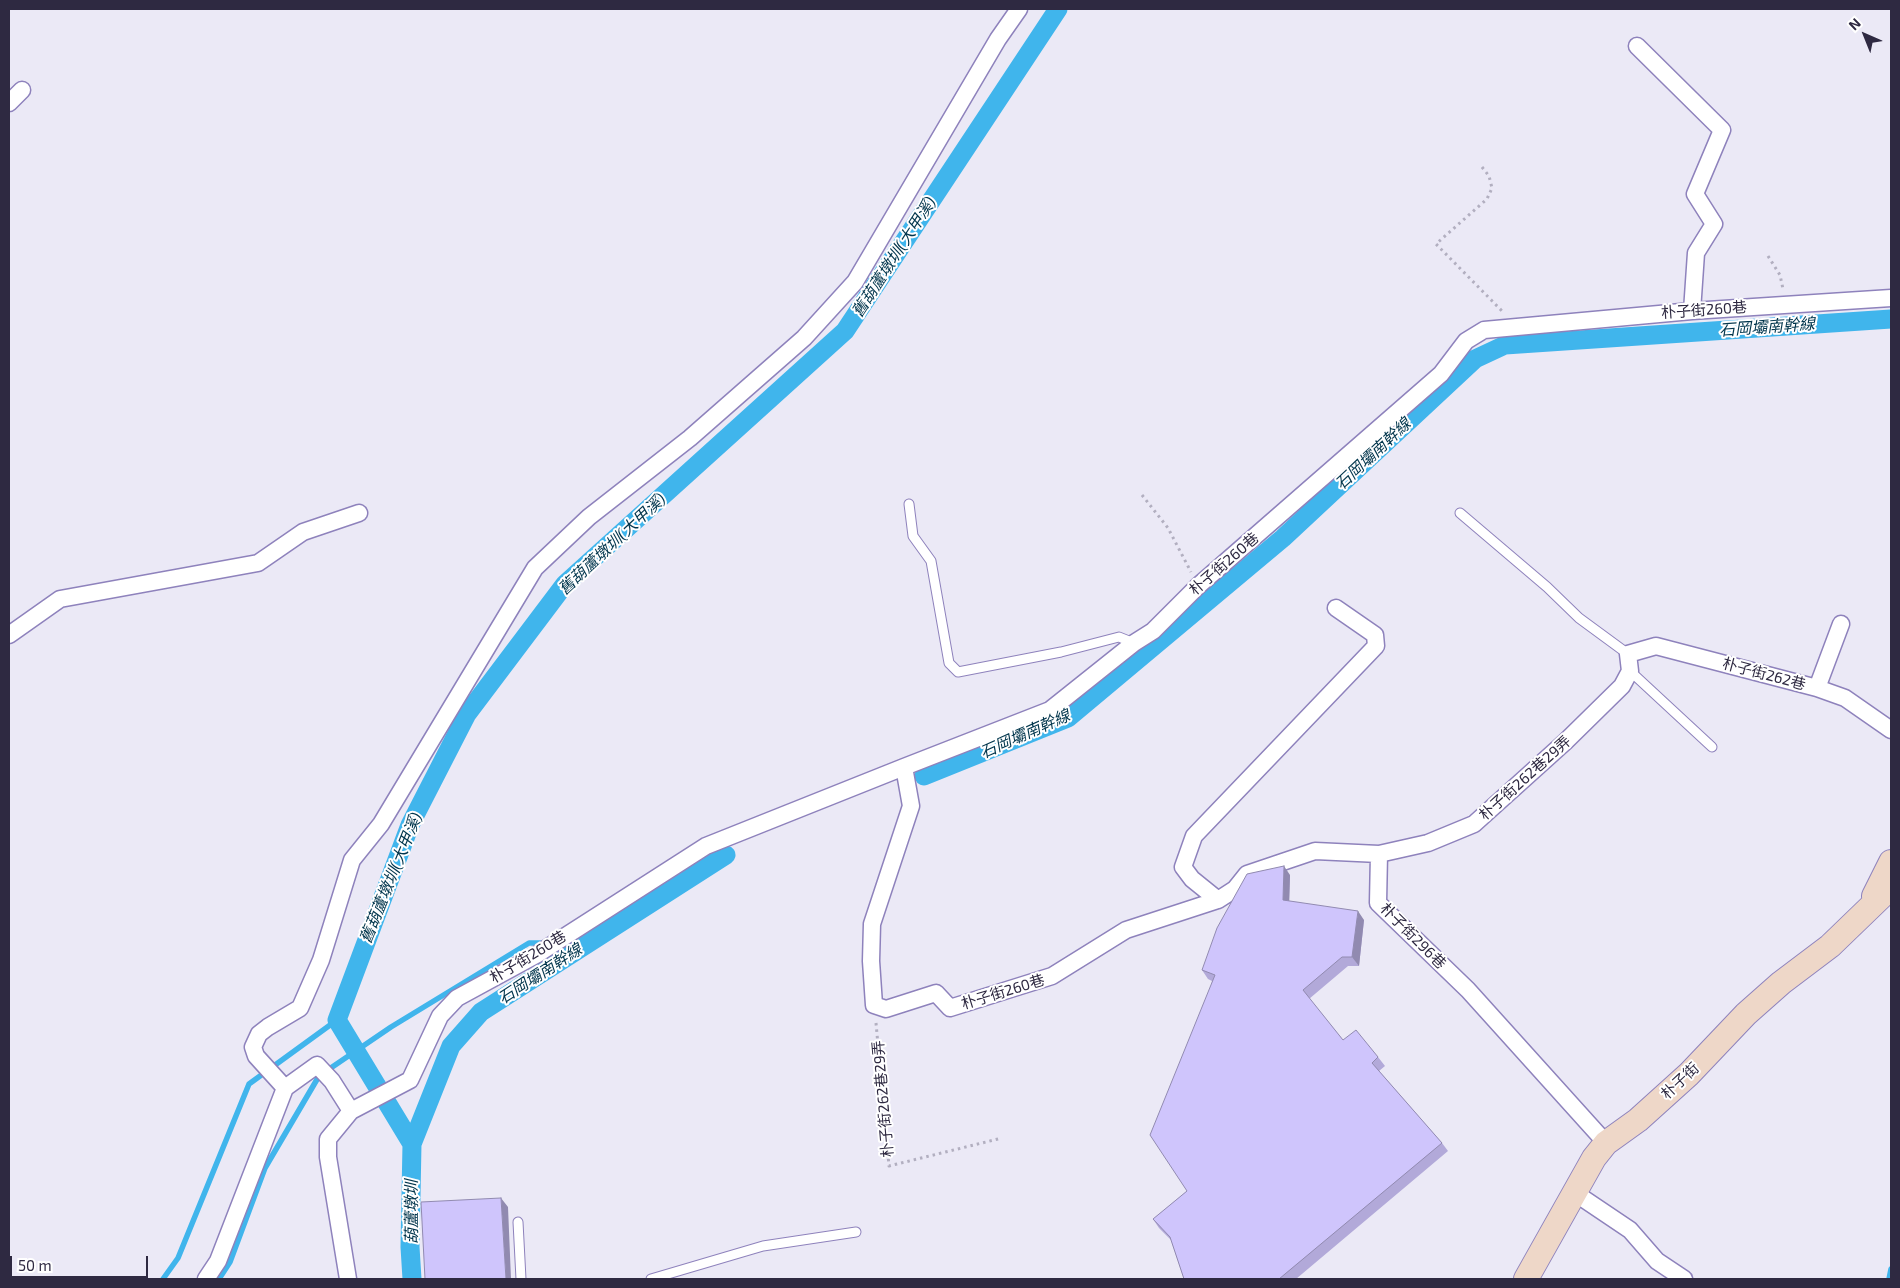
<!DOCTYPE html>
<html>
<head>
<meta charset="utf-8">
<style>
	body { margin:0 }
	#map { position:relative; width:1900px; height:1288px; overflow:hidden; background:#ebe9f6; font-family:"Exo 2",sans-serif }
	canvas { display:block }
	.frame { position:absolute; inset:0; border:10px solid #2e2941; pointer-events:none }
	.north { position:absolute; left:1840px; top:10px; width:50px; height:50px; -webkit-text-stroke:4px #fff; paint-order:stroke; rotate:316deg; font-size:14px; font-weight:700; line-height:20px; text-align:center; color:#2e2941 }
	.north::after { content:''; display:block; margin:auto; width:18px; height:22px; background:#2e2941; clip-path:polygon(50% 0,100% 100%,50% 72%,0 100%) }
	.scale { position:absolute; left:10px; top:1256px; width:138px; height:22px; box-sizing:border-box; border:2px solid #2e2941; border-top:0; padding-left:6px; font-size:15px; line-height:18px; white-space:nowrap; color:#2e2941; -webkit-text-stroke:4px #fff; paint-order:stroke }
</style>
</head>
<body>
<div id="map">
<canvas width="1900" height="1288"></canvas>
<div class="frame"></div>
<div class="north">N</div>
<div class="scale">50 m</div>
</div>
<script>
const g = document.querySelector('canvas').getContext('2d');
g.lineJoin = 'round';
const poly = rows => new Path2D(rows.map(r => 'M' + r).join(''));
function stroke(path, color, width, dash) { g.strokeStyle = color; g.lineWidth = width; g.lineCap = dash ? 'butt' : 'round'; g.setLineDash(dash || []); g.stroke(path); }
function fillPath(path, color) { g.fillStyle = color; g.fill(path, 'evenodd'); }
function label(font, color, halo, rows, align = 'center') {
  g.font = font + ' "Exo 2","Noto Sans TC",sans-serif'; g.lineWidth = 4; g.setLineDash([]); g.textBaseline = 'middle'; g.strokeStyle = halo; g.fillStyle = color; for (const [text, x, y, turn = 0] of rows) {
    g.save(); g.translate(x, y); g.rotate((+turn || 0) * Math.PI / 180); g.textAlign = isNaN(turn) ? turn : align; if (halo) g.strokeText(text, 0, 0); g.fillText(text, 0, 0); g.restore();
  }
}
stroke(poly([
	[163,1279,178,1258,249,1084,337,1020],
	[219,1279,230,1262,265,1168,319,1076,391,1027,529,943,540,943],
	[1889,1279,1891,1269]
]), '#40b5ec', 5.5);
stroke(poly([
	[924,776,1068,718,1283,538,1475,359,1505,345,1891,319],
	[412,1144,337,1020,410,825,467,714,565,584,845,331,1058,9],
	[412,1279,410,1247,412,1144,451,1046,481,1012,726,855]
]), '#40b5ec', 19);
const lane = poly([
	[909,504,913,536,931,561,949,663,958,672,1061,652,1119,637,1134,643],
	[1460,513,1547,587,1579,618,1628,654],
	[1630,671,1712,747],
	[518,1222,521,1279],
	[651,1279,763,1246,856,1232]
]);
const street = poly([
	[1637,46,1722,130,1695,194,1714,224,1696,253,1692,311],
	[9,103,22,90],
	[1336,608,1375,635,1376,646,1194,836,1183,867,1192,879,1218,900,1235,889,1247,874,1315,851,1379,854,1378,903,1468,990,1606,1143],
	[9,635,60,599,258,563,303,532,359,513],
	[1817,688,1841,624],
	[904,767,911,806,872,924,871,961,874,1005,886,1009,936,993,950,1008,1052,976,1126,930,1218,900],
	[1379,854,1428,843,1474,824,1565,742,1622,686,1630,671,1628,654,1656,646,1817,688,1845,698,1891,730],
	[285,1088,256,1056,253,1047,259,1034,268,1027,300,1008,321,960,352,860,381,824,535,568,589,517,690,438,804,338,855,282,998,39,1019,9],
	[1575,1193,1630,1230,1657,1261,1684,1279],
	[206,1279,218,1261,285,1088,317,1065,332,1081,351,1111],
	[348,1279,328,1157,328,1139,351,1111,410,1080,440,1016,457,998,536,955,706,846,904,767,1050,710,1134,643,1153,631,1198,586,1441,374,1466,341,1484,330,1692,311,1891,298]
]);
const secondary = poly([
	[1874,896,1891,862],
	[1526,1279,1594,1158,1606,1143,1638,1120,1689,1074,1746,1014,1781,983,1830,946,1887,891,1891,884]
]);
stroke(lane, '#8e82bc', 11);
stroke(street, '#8e82bc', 19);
stroke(secondary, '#8e82bc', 26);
stroke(poly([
	[1482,167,1489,176,1492,188,1487,199,1436,244,1502,311],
	[1768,256,1780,275,1783,289],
	[1142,495,1168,528,1191,572],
	[876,1023,889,1166,1002,1138]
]), '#b2afc0', 3, [2.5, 4]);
stroke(lane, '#fff', 9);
stroke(street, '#fff', 16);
stroke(secondary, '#eed7c8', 24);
fillPath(poly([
	[1290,875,1289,901,1364,920,1359,966,1348,966,1309,999,1343,1040,1378,1057,1385,1066,1379,1071,1442,1143,1448,1151,1296,1279,1184,1279,1171,1240,1159,1228,1153,1219,1187,1191,1212,981,1208,979,1202,970]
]), '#b2a9d9');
fillPath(poly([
	[1284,866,1290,875,1289,909,1283,900],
	[1358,911,1364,920,1359,966,1352,957],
	[501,1198,508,1207,511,1279,506,1279]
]), '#918ab0');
const building = poly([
	[1284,866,1283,900,1358,911,1352,957,1342,957,1303,990,1343,1040,1356,1030,1378,1057,1372,1063,1442,1143,1279,1279,1184,1279,1170,1237,1153,1219,1187,1191,1150,1135,1215,975,1202,970,1217,928,1247,874,1284,866],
	[501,1198,506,1279,425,1279,421,1202,501,1198]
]);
fillPath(building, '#cfc5fc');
stroke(building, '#918ab0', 1);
label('15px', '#2e2941', '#fff', [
	["朴子街260巷",1704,310,-4],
	["朴子街260巷",1224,564,-41],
	["朴子街262巷",1764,674,15],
	["朴子街262巷29弄",1525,778,-42],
	["朴子街296巷",1413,936,45],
	["朴子街260巷",528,957,-31],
	["朴子街260巷",1003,992,-17],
	["朴子街",1680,1081,-43],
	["朴子街262巷29弄",883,1099,-95]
]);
label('italic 16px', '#01354c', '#fff', [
	["舊葫蘆墩圳(大甲溪)",894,257,-57],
	["石岡壩南幹線",1767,327,-4],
	["石岡壩南幹線",1373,454,-43],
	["舊葫蘆墩圳(大甲溪)",612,544,-43],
	["石岡壩南幹線",1025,734,-24],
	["舊葫蘆墩圳(大甲溪)",391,878,-68],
	["石岡壩南幹線",540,974,-33],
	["葫蘆墩圳",412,1212,-90]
]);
</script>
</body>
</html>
